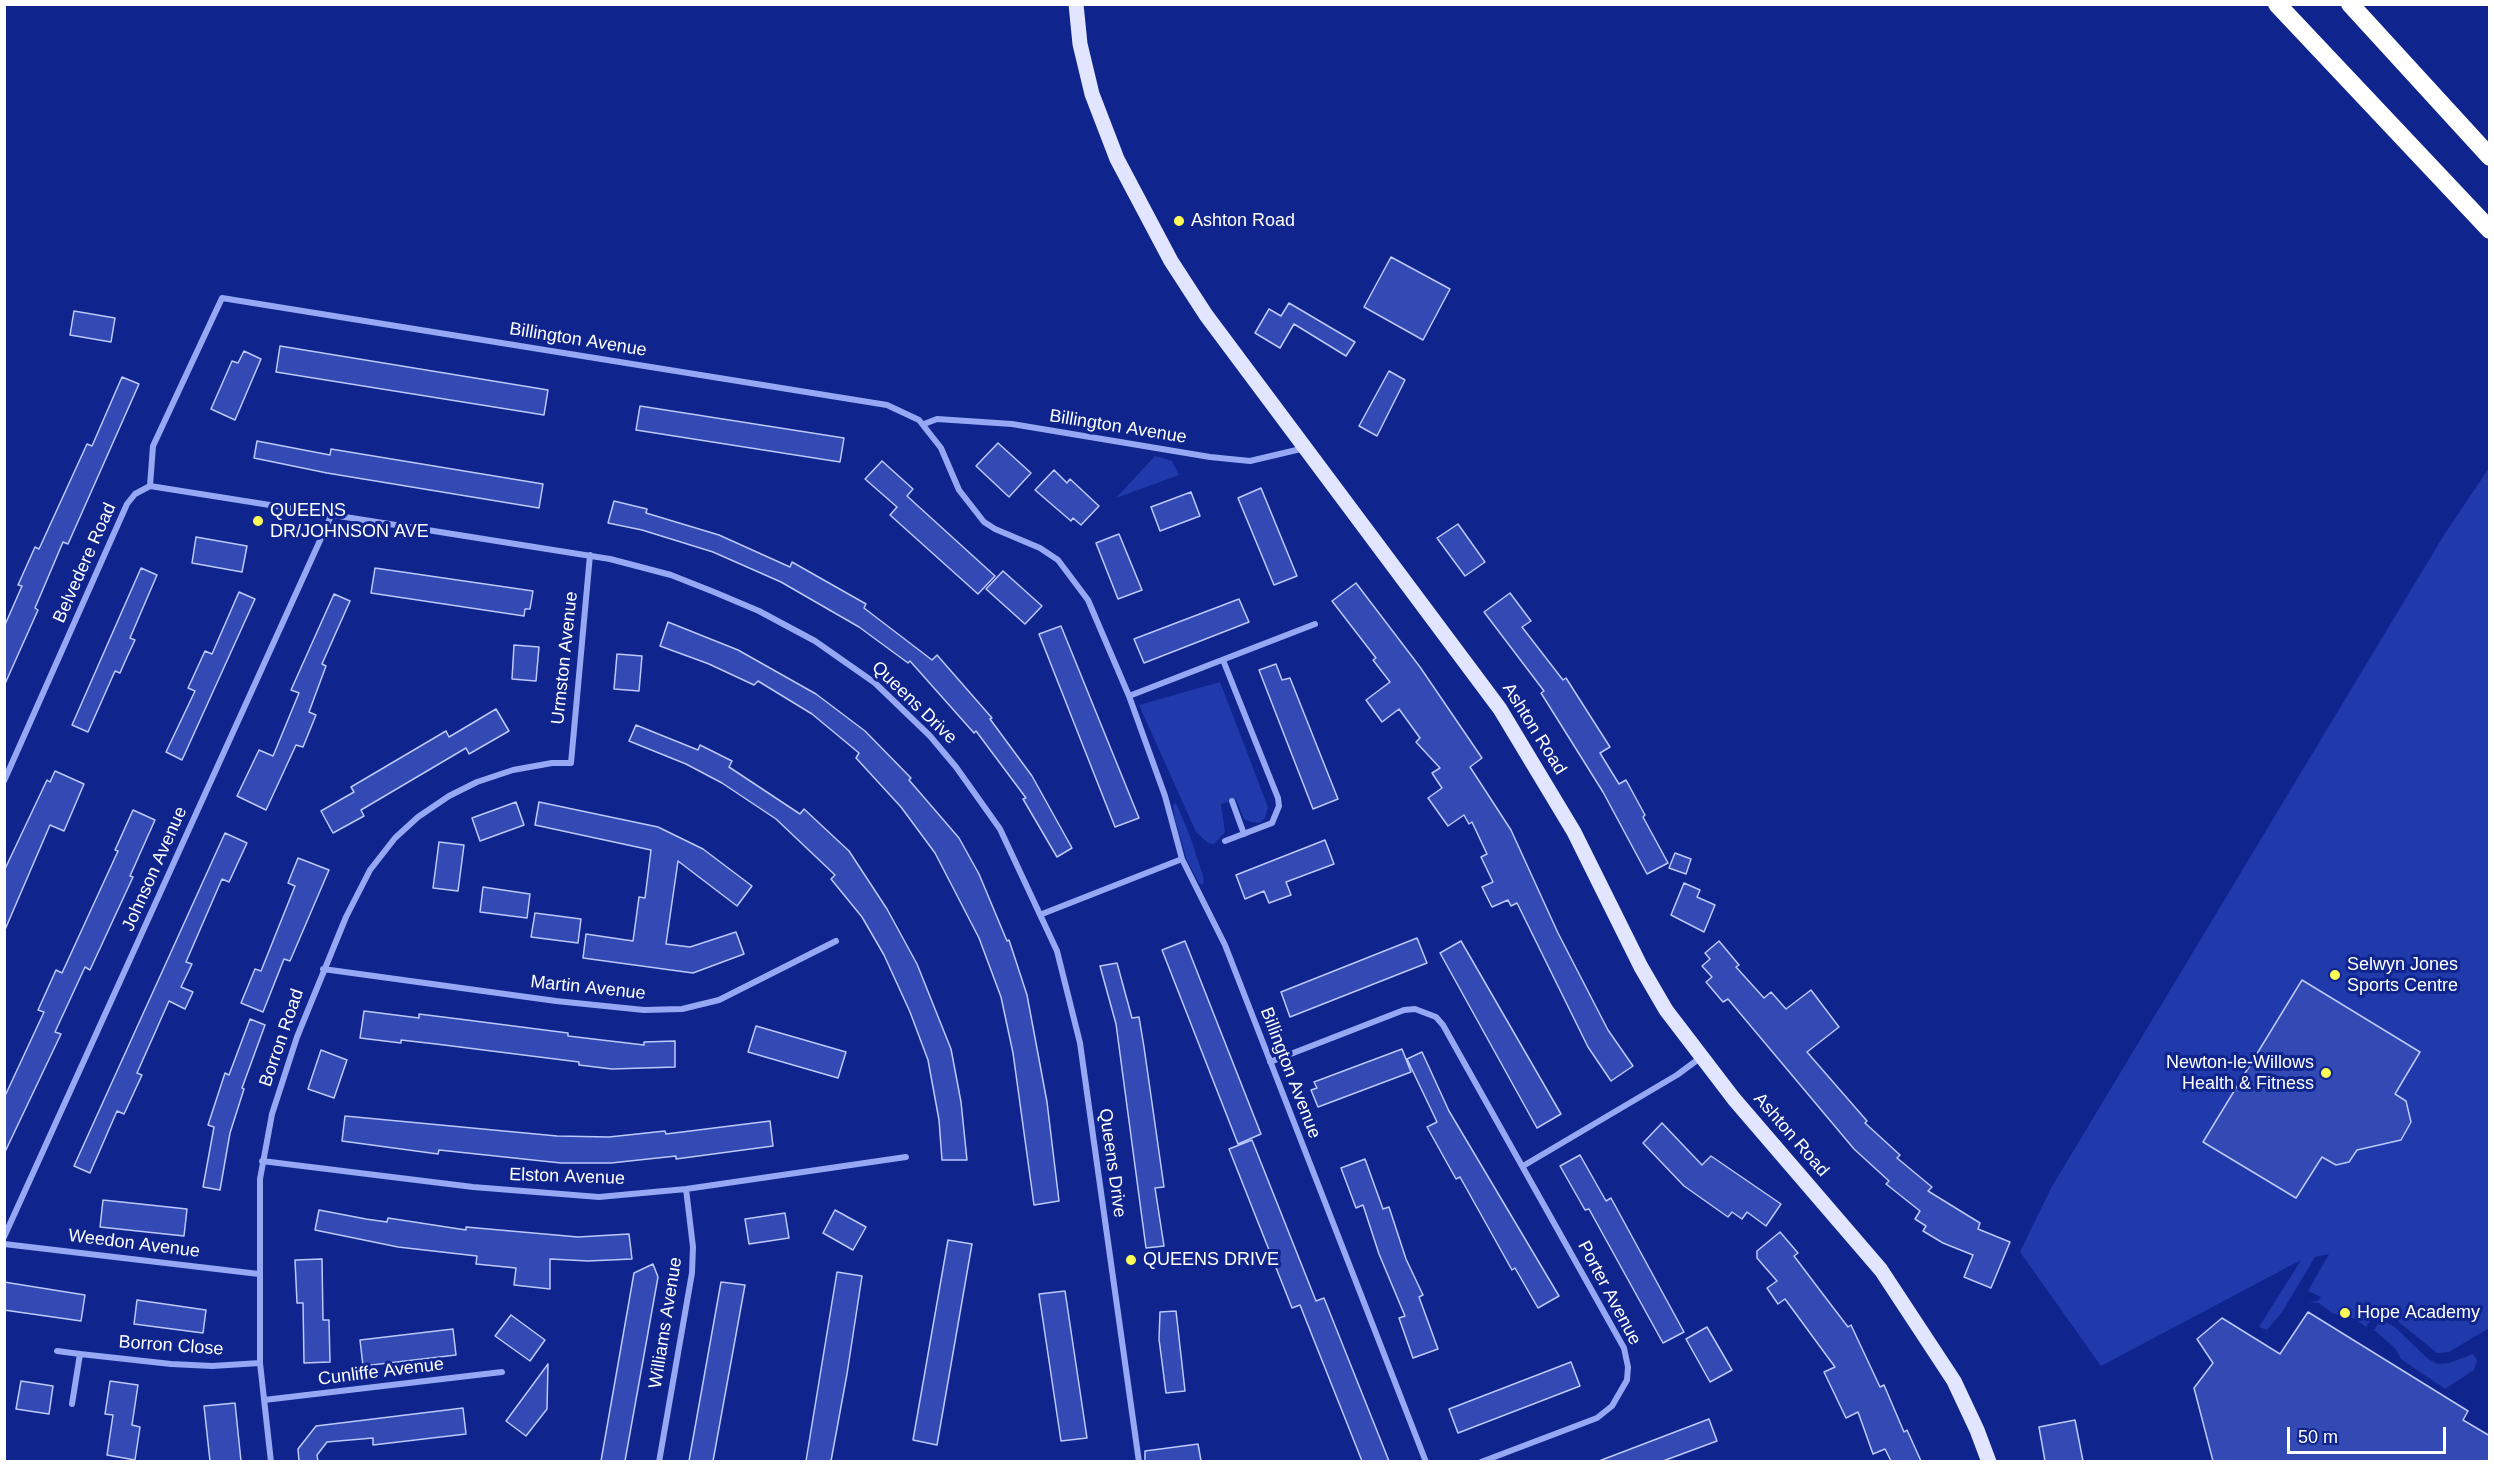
<!DOCTYPE html>
<html>
<head>
<meta charset="utf-8">
<style>
	body { margin:0 }
	#map { position:relative; width:2494px; height:1466px; overflow:hidden; background:#0f248c; font-family:Arial,sans-serif }
	canvas { display:block }
	.frame { position:absolute; inset:0; border:6px solid #fff; pointer-events:none }
	.scale { position:absolute; left:2287px; top:1427px; width:159px; height:27px; box-sizing:border-box; border:3px solid #fff; border-top:0; padding-left:8px; font-size:18px; line-height:21px; white-space:nowrap; color:#fff; -webkit-text-stroke:4px #0f248c; paint-order:stroke }
</style>
</head>
<body>
<div id="map">
<canvas width="2494" height="1466"></canvas>
<div class="frame"></div>
<div class="scale">50 m</div>
</div>
<script>
const g = document.querySelector('canvas').getContext('2d');
g.lineJoin = 'round';
function fillPath(path, color) { g.fillStyle = color; g.fill(path, 'evenodd'); }
const poly = rows => new Path2D(rows.map(r => 'M' + r).join(''));
function stroke(path, color, width, dash) { g.strokeStyle = color; g.lineWidth = width; g.lineCap = dash ? 'butt' : 'round'; g.setLineDash(dash || []); g.stroke(path); }
function label(font, color, halo, rows, align = 'center') {
  g.font = font + ' Arial,sans-serif'; g.lineWidth = 6; g.setLineDash([]); g.textBaseline = 'middle'; g.strokeStyle = halo; g.fillStyle = color; for (const [text, x, y, turn = 0] of rows) {
    g.save(); g.translate(x, y); g.rotate((+turn || 0) * Math.PI / 180); g.textAlign = isNaN(turn) ? turn : align; if (halo) g.strokeText(text, 0, 0); g.fillText(text, 0, 0); g.restore();
  }
}
fillPath(poly([
	[1155,456,1172,461,1179,475,1116,498],
	[2489,468,2489,1328,2449,1352,2437,1353,2379,1306,2366,1327,2355,1319,2332,1313,2319,1303,2308,1302,2318,1301,2321,1297,2308,1291,2329,1254,2315,1257,2282,1312,2267,1330,2259,1327,2301,1260,2101,1366,2020,1252,2051,1188,2444,535],
	[1220,682,1268,807,1265,818,1259,823,1251,822,1244,819,1236,799,1221,804,1225,832,1214,844,1208,843,1196,832,1139,705],
	[1176,803,1190,836,1204,879,1203,885,1199,883,1187,860,1175,820,1173,805],
	[2381,1319,2396,1328,2428,1359,2438,1364,2449,1363,2473,1354,2477,1360,2474,1370,2445,1389,2401,1359,2396,1349,2374,1330]
]), '#203aac');
const building = poly([
	[1391,257,1450,289,1423,340,1364,307,1391,257],
	[1289,303,1355,342,1346,356,1294,324,1280,348,1255,333,1269,309,1281,316,1289,303],
	[74,311,115,318,111,342,70,335,74,311],
	[280,346,548,390,544,415,276,372,280,346],
	[244,351,261,359,235,420,211,409,232,361,238,363,244,351],
	[1389,371,1405,380,1377,436,1359,426,1389,371],
	[122,377,139,384,68,544,63,542,35,608,38,610,4,686,4,627,22,586,18,585,35,547,39,549,87,444,92,446,122,377],
	[640,406,844,438,840,462,636,430,640,406],
	[257,441,330,455,331,449,543,484,539,508,327,473,254,458,257,441],
	[998,443,1031,473,1009,497,976,466,998,443],
	[882,461,913,489,907,496,995,576,978,594,890,515,897,507,865,479,882,461],
	[1054,470,1067,483,1070,479,1099,506,1081,525,1073,518,1071,521,1035,490,1054,470],
	[1261,488,1297,576,1274,585,1238,498,1261,488],
	[1191,492,1200,516,1160,531,1151,507,1191,492],
	[614,501,647,509,646,513,719,535,790,567,792,562,866,604,864,608,932,660,937,655,992,718,990,719,1032,776,1072,848,1057,857,1023,799,1026,798,976,731,974,733,910,661,908,663,859,627,781,582,713,552,642,530,608,523,614,501],
	[1458,524,1485,562,1465,576,1437,538,1458,524],
	[1119,534,1142,590,1118,599,1096,543,1119,534],
	[196,537,247,546,242,572,192,563,196,537],
	[141,568,157,575,130,638,135,640,127,657,120,673,115,671,88,732,72,725,141,568],
	[375,568,533,591,530,609,525,609,524,616,371,593,375,568],
	[1003,571,1042,606,1025,624,986,589,1003,571],
	[1356,583,1420,667,1482,758,1470,767,1511,830,1558,933,1608,1030,1633,1066,1611,1081,1588,1047,1517,903,1511,906,1508,900,1492,907,1482,887,1493,882,1481,857,1487,854,1472,822,1469,824,1464,815,1448,826,1428,798,1442,788,1432,773,1440,768,1416,742,1420,738,1399,709,1382,722,1366,700,1390,682,1373,660,1376,658,1332,601,1356,583],
	[239,592,255,599,182,760,166,752,195,691,188,688,205,651,212,654,239,592],
	[1510,593,1531,621,1522,627,1563,680,1566,678,1610,747,1600,753,1619,784,1626,780,1645,815,1643,817,1668,863,1647,874,1603,792,1541,693,1544,691,1484,612,1510,593],
	[334,594,350,601,322,664,326,666,309,712,316,715,303,747,296,745,266,810,237,796,259,750,273,756,299,693,291,690,334,594],
	[1239,599,1249,622,1144,663,1134,639,1239,599],
	[668,622,738,650,816,694,865,731,911,778,909,780,959,838,979,874,1007,941,1009,940,1027,995,1047,1102,1059,1201,1034,1205,1013,1053,1001,997,979,938,935,853,901,807,856,758,859,753,812,714,758,681,754,685,709,664,660,646,668,622],
	[1061,626,1139,818,1115,827,1039,634,1061,626],
	[514,645,539,647,536,681,512,679,514,645],
	[617,654,642,656,639,691,614,689,617,654],
	[1276,664,1282,680,1290,678,1338,799,1313,809,1259,670,1276,664],
	[496,709,509,731,469,754,466,748,361,810,364,816,333,833,321,811,354,792,351,787,446,731,449,737,496,709],
	[636,725,698,750,700,745,732,761,729,767,800,814,804,809,849,851,887,909,917,964,951,1049,961,1102,967,1160,942,1160,939,1120,928,1060,910,1012,884,955,862,917,831,879,835,875,776,819,722,783,686,764,629,741,636,725],
	[55,771,84,784,64,831,50,825,4,932,4,871,47,780,50,782,55,771],
	[516,802,524,825,480,841,472,818,516,802],
	[539,802,658,827,703,849,752,886,737,906,678,861,666,944,690,947,736,932,744,954,693,973,583,958,586,934,633,941,639,897,645,898,651,850,535,825,539,802],
	[133,810,155,820,130,876,133,877,90,970,85,967,55,1032,61,1034,4,1154,4,1098,44,1012,38,1010,56,970,62,973,118,851,115,850,133,810],
	[225,833,247,843,229,882,222,879,186,962,192,964,181,987,193,992,185,1009,169,1001,137,1073,142,1075,124,1114,117,1111,90,1173,74,1166,225,833],
	[1325,840,1334,864,1286,882,1291,895,1269,903,1264,891,1245,899,1236,875,1325,840],
	[439,842,464,845,458,891,433,888,439,842],
	[1675,853,1691,859,1686,874,1669,868,1675,853],
	[298,858,329,870,290,961,284,959,263,1012,241,1003,255,969,261,971,295,886,288,883,298,858],
	[1684,883,1700,890,1697,897,1715,905,1704,932,1671,915,1684,883],
	[483,887,530,894,527,918,480,912,483,887],
	[535,913,581,919,578,943,531,937,535,913],
	[1417,938,1427,963,1290,1017,1281,992,1417,938],
	[1185,941,1261,1134,1238,1144,1162,950,1185,941],
	[1461,941,1561,1114,1537,1128,1440,953,1461,941],
	[1719,941,1739,965,1736,967,1764,998,1771,992,1786,1009,1811,990,1839,1027,1807,1052,1867,1121,1865,1123,1900,1155,1897,1158,1932,1187,1928,1191,1980,1223,1978,1229,2010,1242,1991,1288,1964,1277,1973,1255,1943,1243,1923,1231,1926,1226,1915,1219,1920,1211,1886,1184,1889,1181,1854,1149,1728,999,1723,1002,1706,982,1712,977,1702,966,1710,959,1705,953,1719,941],
	[1117,963,1132,1018,1139,1017,1144,1047,1164,1187,1155,1188,1164,1246,1146,1248,1116,1024,1100,966,1117,963],
	[2302,980,2420,1052,2395,1094,2406,1101,2411,1122,2401,1140,2357,1150,2349,1162,2336,1165,2322,1157,2296,1198,2203,1142,2302,980],
	[364,1011,419,1018,419,1014,459,1019,568,1033,568,1036,644,1045,644,1042,675,1041,675,1067,612,1069,579,1065,579,1062,436,1044,401,1040,401,1043,360,1038,364,1011],
	[250,1019,265,1025,242,1088,244,1089,230,1133,220,1190,203,1187,214,1127,208,1125,225,1073,229,1075,250,1019],
	[756,1026,846,1052,838,1078,748,1052,756,1026],
	[1402,1049,1411,1072,1318,1107,1311,1090,1317,1088,1314,1082,1402,1049],
	[321,1050,347,1060,334,1098,308,1089,321,1050],
	[1422,1052,1449,1111,1559,1296,1538,1308,1515,1268,1512,1270,1460,1177,1456,1179,1427,1127,1437,1122,1407,1059,1422,1052],
	[345,1116,557,1136,609,1137,665,1131,666,1134,770,1121,773,1146,676,1159,676,1156,611,1163,561,1163,439,1150,438,1154,342,1141,345,1116],
	[1662,1123,1702,1165,1711,1156,1781,1204,1766,1226,1747,1212,1742,1219,1732,1212,1728,1217,1684,1186,1643,1143,1662,1123],
	[1252,1140,1316,1301,1324,1298,1389,1461,1362,1461,1300,1305,1292,1308,1229,1149,1252,1140],
	[1580,1155,1606,1201,1611,1198,1684,1332,1663,1343,1589,1209,1585,1210,1560,1166,1580,1155],
	[1365,1159,1383,1209,1389,1207,1406,1259,1423,1295,1419,1297,1438,1349,1413,1358,1399,1318,1405,1316,1379,1254,1363,1205,1356,1208,1341,1168,1365,1159],
	[103,1200,187,1209,184,1236,100,1227,103,1200],
	[319,1210,366,1219,387,1222,388,1218,466,1230,466,1227,578,1237,629,1234,632,1259,588,1261,550,1259,550,1289,514,1285,516,1268,476,1264,477,1256,398,1247,315,1230,319,1210],
	[835,1210,866,1227,853,1250,823,1233,835,1210],
	[785,1213,789,1238,749,1244,745,1219,785,1213],
	[1780,1232,1798,1253,1794,1256,1819,1289,1848,1327,1851,1325,1880,1387,1884,1385,1904,1432,1907,1430,1921,1461,1891,1461,1885,1449,1873,1454,1858,1412,1846,1418,1824,1372,1835,1367,1785,1299,1778,1304,1767,1288,1777,1281,1757,1258,1757,1251,1780,1232],
	[948,1240,972,1244,937,1445,913,1440,948,1240],
	[322,1259,323,1320,329,1320,330,1362,304,1363,303,1303,297,1303,295,1260,322,1259],
	[653,1264,658,1277,625,1461,601,1461,634,1273,653,1264],
	[837,1272,862,1276,847,1374,831,1461,806,1461,837,1272],
	[4,1282,85,1295,81,1321,4,1310,4,1282],
	[721,1282,745,1285,713,1461,689,1461,721,1282],
	[1065,1291,1087,1438,1061,1441,1039,1294,1065,1291],
	[137,1300,206,1310,203,1333,134,1324,137,1300],
	[1176,1311,1185,1391,1166,1393,1159,1339,1160,1312,1176,1311],
	[2308,1312,2468,1411,2463,1420,2490,1436,2490,1461,2213,1461,2194,1388,2213,1363,2197,1339,2222,1318,2280,1354,2308,1312],
	[511,1315,545,1340,530,1361,495,1336,511,1315],
	[1707,1327,1732,1370,1710,1382,1686,1339,1707,1327],
	[453,1329,456,1355,363,1366,360,1340,453,1329],
	[1571,1362,1580,1386,1458,1433,1449,1409,1571,1362],
	[548,1364,547,1409,526,1436,506,1421,548,1364],
	[21,1381,53,1386,49,1414,16,1409,21,1381],
	[110,1381,138,1385,132,1425,140,1427,135,1460,107,1455,113,1415,105,1414,110,1381],
	[235,1403,241,1461,210,1461,204,1406,235,1403],
	[463,1408,466,1434,373,1445,373,1438,327,1442,317,1455,318,1461,299,1461,298,1449,316,1426,463,1408],
	[1709,1419,1717,1441,1663,1461,1599,1461,1709,1419],
	[2075,1420,2083,1461,2045,1461,2039,1427,2075,1420],
	[1198,1444,1201,1461,1145,1461,1145,1451,1198,1444]
]);
fillPath(building, '#334ab4');
stroke(building, '#bdc9fd', 1.5);
stroke(poly([
	[924,424,937,419,1012,424,1210,457,1250,461,1305,448],
	[150,486,153,446,222,298,887,405,919,420,941,448,959,490,984,522,995,529,1040,548,1058,560,1088,600,1129,696,1165,796,1182,859,1225,945,1426,1462],
	[1223,660,1278,798,1279,806,1272,823,1225,841],
	[1129,696,1315,624],
	[4,781,127,504,135,494,150,486,610,559,671,575,714,592,759,611,815,641,875,683,930,736,956,767,1000,829,1057,951,1080,1043,1139,1462],
	[1232,801,1244,834],
	[1042,914,1182,859],
	[323,969,556,1001,644,1010,682,1009,719,1000,836,941],
	[1270,1062,1404,1010,1415,1009,1436,1017,1443,1025,1624,1348,1628,1367,1627,1380,1612,1406,1597,1418,1481,1462],
	[262,1161,473,1187,599,1197,686,1189,906,1157],
	[1523,1166,1677,1075,1700,1058],
	[4,1237,332,514],
	[4,1244,259,1274],
	[57,1351,80,1354],
	[264,1400,502,1372],
	[72,1404,80,1354,171,1364,212,1366,260,1363],
	[271,1462,260,1363,260,1179,272,1114,297,1037,346,917,370,870,395,838,418,817,449,796,477,782,513,770,552,763,571,763,590,555],
	[659,1462,692,1273,693,1247,686,1189]
]), '#96a7f3', 6);
stroke(poly([
	[1076,4,1080,44,1092,94,1117,159,1171,261,1206,315,1500,709,1574,832,1641,967,1666,1010,1734,1099,1881,1270,1954,1381,1977,1430,1989,1462]
]), '#e1e5ff', 15);
stroke(poly([
	[2277,4,2490,230],
	[2350,4,2490,157]
]), '#fff', 18);
for (const [x, y, r, color] of [
	[1179,221,6,"#fffc57"],
	[258,521,6,"#fffc57"],
	[2335,975,6,"#fffc57"],
	[2326,1073,6,"#fffc57"],
	[1131,1260,6,"#fffc57"],
	[2345,1313,6,"#fffc57"]
]) { const dot = new Path2D(); dot.arc(x, y, r, 0, 2 * Math.PI); g.fillStyle = color; g.fill(dot); stroke(dot, '#0f248c', 2); }
label('18px', '#fff', '#0f248c', [
	["Ashton Road",1191,221],
	["QUEENS",270,511],
	["DR/JOHNSON AVE",270,532],
	["Selwyn Jones",2347,965],
	["Sports Centre",2347,986],
	["Newton-le-Willows",2314,1063,"right"],
	["Health & Fitness",2314,1084,"right"],
	["QUEENS DRIVE",1143,1260],
	["Hope Academy",2357,1313]
], 'left');
label('18px', '#fff', '#0f248c', [
	["Billington Avenue",578,340,9],
	["Billington Avenue",1118,427,9],
	["Belvedere Road",85,563,-66],
	["Urmston Avenue",565,658,-84],
	["Queens Drive",914,703,44],
	["Ashton Road",1534,729,58],
	["Johnson Avenue",155,869,-66],
	["Martin Avenue",588,988,6],
	["Borron Road",282,1038,-71],
	["Billington Avenue",1290,1073,69],
	["Ashton Road",1791,1135,49],
	["Queens Drive",1112,1163,82],
	["Elston Avenue",567,1177,2],
	["Weedon Avenue",134,1244,7],
	["Porter Avenue",1609,1293,62],
	["Williams Avenue",666,1323,-81],
	["Borron Close",171,1346,4],
	["Cunliffe Avenue",381,1372,-7]
]);
</script>
</body>
</html>
